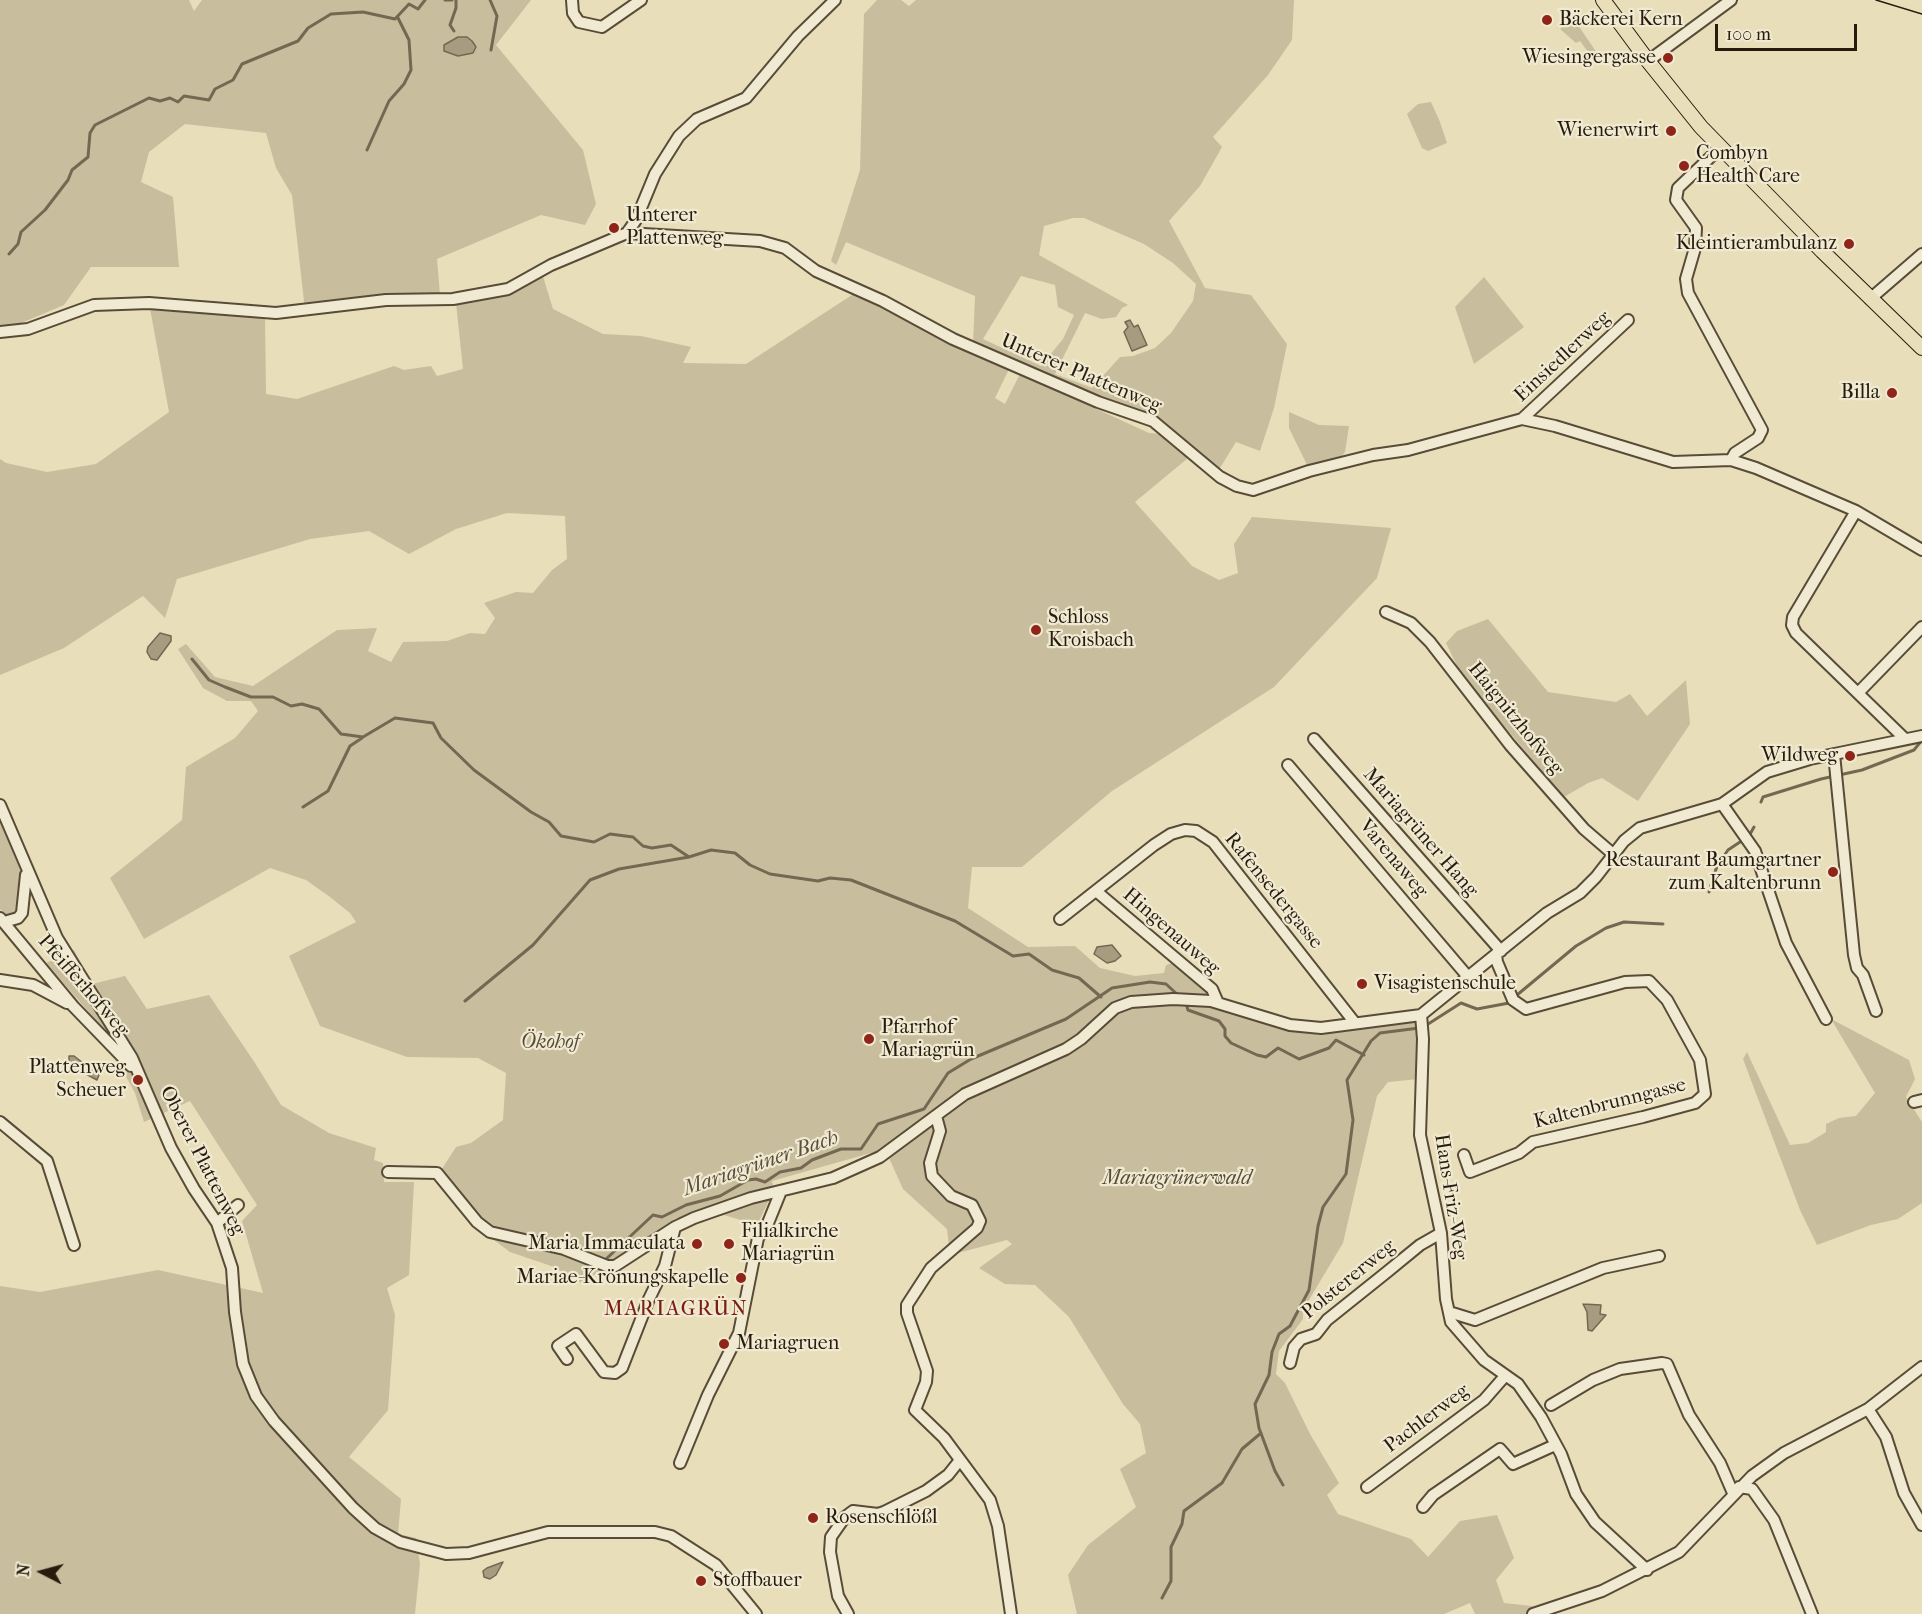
<!DOCTYPE html>
<html>
<head>
<meta charset="utf-8">
<style>
	body { margin:0 }
	#map { position:relative; width:1922px; height:1614px; overflow:hidden; background:#e9deba; font-family:"IM FELL French Canon",serif }
	canvas { display:block }
	.north { position:absolute; left:12px; top:1542px; width:60px; height:60px; -webkit-text-stroke:4px #f1ead2; paint-order:stroke; rotate:276deg; font-size:16px; font-weight:700; line-height:24px; text-align:center; color:#271b0e }
	.north::after { content:''; display:block; margin:auto; width:21px; height:27px; background:#271b0e; clip-path:polygon(50% 0,100% 100%,50% 72%,0 100%) }
	.scale { position:absolute; left:1715px; top:24px; width:142px; height:27px; box-sizing:border-box; border:3px solid #271b0e; border-top:0; padding-left:8px; font-size:18px; line-height:21px; white-space:nowrap; color:#271b0e; -webkit-text-stroke:4px #f1ead2; paint-order:stroke }
</style>
</head>
<body>
<div id="map">
<canvas width="1922" height="1614"></canvas>
<div class="north">N</div>
<div class="scale">100 m</div>
</div>
<script>
const g = document.querySelector('canvas').getContext('2d');
g.lineJoin = 'round';
function fillPath(path, color) { g.fillStyle = color; g.fill(path, 'evenodd'); }
const poly = rows => new Path2D(rows.map(r => 'M' + r).join(''));
function stroke(path, color, width, dash) { g.strokeStyle = color; g.lineWidth = width; g.lineCap = dash ? 'butt' : 'round'; g.setLineDash(dash || []); g.stroke(path); }
function label(font, color, halo, rows, align = 'center') {
  g.font = font + ' "IM FELL French Canon",serif'; g.lineWidth = 4.5; g.setLineDash([]); g.textBaseline = 'middle'; g.strokeStyle = halo; g.fillStyle = color; for (const [text, x, y, turn = 0] of rows) {
    g.save(); g.translate(x, y); g.rotate((+turn || 0) * Math.PI / 180); g.textAlign = isNaN(turn) ? turn : align; if (halo) g.strokeText(text, 0, 0); g.fillText(text, 0, 0); g.restore();
  }
}
fillPath(poly([
	[0,0,189,0,194,11,202,0,531,0,496,45,583,150,596,204,585,225,541,215,437,259,440,295,487,293,541,270,553,309,603,334,641,336,691,347,683,363,746,364,855,293,1009,369,995,398,1005,404,1020,374,1149,433,1173,435,1164,423,1084,393,973,345,975,296,846,242,836,265,831,261,860,170,864,14,877,0,901,0,909,6,916,0,1294,0,1292,40,1268,75,1213,137,1222,147,1200,186,1169,221,1205,288,1251,295,1287,344,1274,408,1260,451,1236,442,1218,471,1194,453,1135,502,1192,566,1219,580,1238,573,1234,544,1252,517,1391,528,1377,578,1274,687,1112,791,1022,867,972,867,968,908,1028,947,1075,946,1100,968,1135,976,1164,973,1166,965,1175,962,1203,987,1219,1009,1291,1031,1321,1035,1363,1026,1418,1021,1419,1079,1388,1082,1377,1096,1343,1243,1303,1310,1303,1319,1279,1351,1276,1374,1285,1383,1310,1434,1339,1483,1327,1495,1338,1514,1411,1539,1428,1557,1460,1521,1497,1515,1514,1558,1496,1580,1504,1603,1532,1606,1539,1614,1475,1614,1470,1603,1444,1614,1077,1614,1068,1575,1088,1545,1136,1507,1120,1469,1146,1453,1140,1424,1123,1404,1069,1317,1035,1285,1005,1284,979,1268,1012,1244,1007,1240,950,1255,947,1229,903,1189,885,1149,772,1181,774,1190,757,1225,724,1215,701,1221,676,1218,620,1255,583,1284,554,1267,510,1252,470,1222,440,1172,456,1147,471,1143,503,1120,506,1073,478,1058,407,1057,320,1026,289,956,356,922,350,913,330,897,306,880,270,868,144,939,110,878,182,820,186,767,235,738,258,711,251,701,227,701,203,688,178,649,186,644,215,677,253,686,337,630,377,628,368,651,391,662,403,642,447,641,470,633,485,634,495,618,484,603,516,592,533,593,552,570,567,559,565,516,507,513,456,529,409,554,369,531,310,539,177,579,165,618,143,596,64,648,0,675,0,459,6,463,47,472,96,464,169,412,149,303,265,318,266,394,297,399,394,366,404,370,431,366,437,376,463,369,456,303,453,299,305,310,292,195,276,168,266,133,185,124,149,152,141,182,173,197,179,267,91,267,64,305,0,332],
	[458,37,473,53,458,56,444,51,444,45],
	[1073,218,1084,218,1144,244,1173,263,1196,284,1193,301,1171,333,1155,348,1133,356,1120,357,1092,388,1055,374,1085,313,1102,319,1116,317,1122,308,1128,305,1039,255,1044,226],
	[1021,276,1055,285,1058,307,1074,315,1063,339,1041,366,983,339],
	[1575,17,1581,18,1580,28,1599,56,1593,59,1580,41,1576,43,1560,29],
	[1431,102,1440,122,1447,143,1428,151,1422,148,1407,114,1418,104],
	[1484,277,1524,327,1474,364,1455,307],
	[1289,412,1319,425,1349,426,1345,452,1342,456,1345,460,1308,467,1289,428],
	[1488,619,1548,692,1616,702,1630,694,1647,716,1686,680,1690,724,1638,801,1602,778,1588,783,1564,797,1462,676,1446,643,1457,631],
	[0,816,16,848,22,871,23,889,19,909,7,916,0,909],
	[74,950,92,984,125,976,147,1009,209,995,255,1063,281,1105,329,1133,376,1148,374,1160,383,1163,384,1182,414,1182,409,1275,387,1288,395,1315,388,1410,349,1457,401,1499,398,1534,416,1538,420,1564,415,1614,0,1614,0,1286,40,1292,158,1270,263,1293,242,1221,257,1205,190,1101,144,1122,135,1093,94,1018,46,963],
	[1831,1019,1909,1060,1915,1079,1906,1097,1922,1122,1922,1203,1898,1219,1871,1225,1817,1245,1800,1210,1743,1059,1747,1052,1790,1145,1808,1143,1826,1132,1826,1124,1839,1118,1856,1116,1875,1093]
]), '#c8bd9d');
const water = poly([
	[458,37,467,37,472,41,476,47,473,53,458,56,444,51,444,45,458,37],
	[1130,320,1134,327,1138,325,1147,345,1132,351,1124,332,1128,327,1125,322,1130,320],
	[160,633,171,636,171,641,157,660,151,659,147,652,148,647,160,633],
	[1112,945,1121,956,1115,961,1107,963,1094,954,1097,947,1112,945],
	[69,1056,74,1056,99,1075,97,1080,69,1065,69,1056],
	[1583,1304,1601,1305,1600,1314,1606,1315,1592,1331,1588,1330,1587,1312,1583,1304],
	[503,1562,496,1575,490,1579,484,1577,483,1571,487,1568,503,1562]
]);
fillPath(water, '#a79c80');
stroke(water, '#746852', 1.5);
stroke(poly([
	[445,0,452,0],
	[490,0,497,16,491,50],
	[454,31,450,25,456,8,456,0],
	[367,150,389,101,404,84,411,70,409,40,398,18],
	[9,254,18,244,21,232,45,210,68,180,72,170,88,157,90,133,95,125,149,98,160,101,170,98,178,102,184,96,209,100,215,89,233,80,242,64,298,41,308,28,331,14,363,12,395,19,409,4,418,9,425,0],
	[192,659,209,680,225,687,251,697,273,697,291,706,302,704,319,709,341,734,363,737,395,718,433,723,441,738,474,770,531,812,549,822,561,836,594,842,610,834,633,837,643,846,652,848,671,845,689,857,711,850,735,853,750,865,770,874,818,881,830,878,851,880,955,921,1013,956,1029,954,1052,970,1079,978,1101,997],
	[1761,802,1763,797,1821,779,1862,770,1914,750,1922,740],
	[303,807,328,791,350,746,362,738],
	[1709,892,1717,866,1728,850,1749,836,1754,827],
	[1517,995,1576,946,1606,928,1624,922,1663,924],
	[465,1001,533,945,590,880,619,869,689,857],
	[1186,1003,1188,1010,1219,1021,1225,1029,1225,1036,1231,1043,1257,1055,1266,1057,1278,1048,1299,1059,1329,1048,1336,1040,1364,1055],
	[1425,1026,1461,1003,1477,1009,1509,1003],
	[605,1260,653,1215,662,1217,686,1205,720,1196,748,1180,756,1179,765,1182,780,1172,801,1168,812,1160,841,1149,861,1149,878,1124,924,1109,948,1073,971,1059,1066,1019,1112,988,1150,982,1166,984,1179,996],
	[1283,1485,1275,1471,1259,1428,1255,1404,1269,1375,1272,1352,1279,1334,1290,1326,1309,1290,1318,1226,1323,1207,1346,1174,1353,1120,1347,1080,1371,1041,1380,1033,1419,1028],
	[1162,1598,1171,1581,1171,1547,1182,1524,1184,1511,1222,1483,1242,1449,1261,1433]
]), '#746852', 3);
const minor = poly([
	[572,0,573,13,579,22,602,27,641,0],
	[1648,61,1731,0],
	[1721,147,1678,188,1676,200,1696,228,1695,248,1686,279,1688,293,1762,430,1758,438,1735,453,1731,460],
	[627,233,636,220,655,174,679,136,697,119,746,98,798,36,835,0],
	[1870,299,1922,254],
	[0,332,28,329,94,305,149,303,276,313,386,300,453,299,508,289,551,265,627,233,760,241,785,248,816,271,883,301,953,339,1098,402,1153,421,1220,477,1237,486,1253,490,1309,471,1373,455,1408,450,1522,419,1555,426,1673,462,1731,460,1756,468,1856,511,1922,550],
	[1522,419,1628,320],
	[1856,511,1793,617,1792,625,1796,633,1905,739],
	[1386,612,1411,623,1430,642,1510,745,1584,829,1613,854],
	[1858,693,1922,627],
	[1314,739,1501,951],
	[1834,754,1854,955,1857,968,1863,975,1876,1011],
	[1288,765,1469,978],
	[1722,804,1755,851,1786,943,1826,1019],
	[0,805,57,938,132,1058,171,1148,194,1189,217,1223,232,1268,235,1312,243,1364,256,1396,274,1421,353,1508,375,1528,400,1542,446,1554,469,1553,548,1532,655,1532,671,1536,716,1565,756,1614],
	[1096,891,1212,989,1218,1003],
	[0,918,73,1006,131,1066],
	[1060,919,1154,845,1171,834,1185,830,1196,831,1213,842,1355,1023],
	[4,922,18,918,22,913,26,875],
	[0,980,33,985,67,1003],
	[1421,1015,1423,1039,1420,1135,1441,1233,1446,1299,1451,1322,1484,1360,1518,1384,1541,1417,1561,1454,1576,1494,1595,1522,1647,1570],
	[1914,1102,1922,1100],
	[936,1116,940,1131,930,1163,932,1176,951,1196,972,1205,980,1221,977,1228,931,1268,907,1305,907,1313,927,1371,926,1382,915,1410,944,1438,990,1500,998,1526,1011,1614],
	[0,1122,47,1161,74,1245],
	[1464,1155,1470,1172,1519,1153,1533,1142,1643,1117,1695,1103,1705,1094,1700,1060,1667,1000,1649,981,1625,982,1526,1009,1513,1000,1497,962,1496,954],
	[388,1172,437,1173,477,1222,490,1232,564,1249,607,1266,615,1266,675,1227,694,1218,751,1198,833,1178,880,1157,965,1094,1066,1049,1081,1039,1115,1008,1131,1002,1173,999,1211,1001,1290,1025,1321,1028,1421,1015,1547,913,1580,893,1596,877,1624,841,1640,828,1722,804,1767,772,1810,759,1922,736],
	[217,1223,238,1205],
	[1449,1312,1475,1320,1603,1268,1659,1256],
	[567,1359,558,1346,576,1334,604,1372,615,1373,622,1368,649,1299,665,1266,675,1227],
	[1290,1363,1294,1347,1301,1339,1316,1334,1327,1320,1387,1272,1420,1245,1441,1233],
	[1551,1405,1593,1380,1620,1369,1662,1363,1667,1364,1689,1415,1720,1463,1733,1493],
	[1868,1409,1886,1437,1904,1493,1922,1525],
	[680,1463,708,1395,739,1333,758,1238,768,1223,781,1191],
	[1367,1487,1484,1400,1505,1376],
	[1739,1487,1752,1489,1774,1520,1812,1614],
	[1423,1507,1433,1495,1500,1449,1513,1464,1555,1445],
	[848,1614,838,1596,830,1552,831,1537,845,1517,853,1511,878,1514,884,1512,926,1491,948,1475,960,1460],
	[1533,1614,1602,1591,1679,1552,1752,1476,1784,1453,1868,1409,1922,1367]
]);
const major = poly([
	[1603,0,1648,61,1701,127,1822,251,1922,348]
]);
stroke(minor, '#584c39', 14);
stroke(major, '#271b0e', 16);
stroke(minor, '#f1ead2', 10);
stroke(major, '#e9deba', 14);
stroke(poly([
	[1876,0,1922,14]
]), '#271b0e', 1.5);
for (const [x, y, r, color] of [
	[1547,20,6,"#8f2418"],
	[1668,58,6,"#8f2418"],
	[1671,131,6,"#8f2418"],
	[1684,166,6,"#8f2418"],
	[614,228,6,"#8f2418"],
	[1849,244,6,"#8f2418"],
	[1892,393,6,"#8f2418"],
	[1036,630,6,"#8f2418"],
	[1850,756,6,"#8f2418"],
	[1833,872,6,"#8f2418"],
	[1362,984,6,"#8f2418"],
	[869,1039,6,"#8f2418"],
	[138,1080,6,"#8f2418"],
	[697,1244,6,"#8f2418"],
	[729,1244,6,"#8f2418"],
	[741,1278,6,"#8f2418"],
	[724,1344,6,"#8f2418"],
	[813,1518,6,"#8f2418"],
	[701,1581,6,"#8f2418"]
]) { const dot = new Path2D(); dot.arc(x, y, r, 0, 2 * Math.PI); g.fillStyle = color; g.fill(dot); stroke(dot, '#f1ead2', 2); }
label('20px', '#271b0e', '#f1ead2', [
	["Bäckerei Kern",1559,20],
	["Wiesingergasse",1656,58,"right"],
	["Wienerwirt",1659,131,"right"],
	["Combyn",1696,154],
	["Health Care",1696,177],
	["Unterer",626,216],
	["Plattenweg",626,239],
	["Kleintierambulanz",1837,244,"right"],
	["Billa",1880,393,"right"],
	["Schloss",1048,618],
	["Kroisbach",1048,641],
	["Wildweg",1838,756,"right"],
	["Restaurant Baumgartner",1821,861,"right"],
	["zum Kaltenbrunn",1821,884,"right"],
	["Visagistenschule",1374,984],
	["Pfarrhof",881,1028],
	["Mariagrün",881,1051],
	["Plattenweg",126,1068,"right"],
	["Scheuer",126,1091,"right"],
	["Filialkirche",741,1232],
	["Mariagrün",741,1255],
	["Maria Immaculata",685,1244,"right"],
	["Mariae-Krönungskapelle",729,1278,"right"],
	["Mariagruen",736,1344],
	["Rosenschlößl",825,1518],
	["Stoffbauer",713,1581]
], 'left');
label('20px', '#271b0e', '#f1ead2', [
	["Einsiedlerweg",1563,357,-43],
	["Unterer Plattenweg",1081,374,23],
	["Haignitzhofweg",1515,719,51],
	["Mariagrüner Hang",1420,833,49],
	["Varenaweg",1393,859,50],
	["Rafensedergasse",1273,891,51],
	["Hingenauweg",1171,932,41],
	["Pfeifferhofweg",83,986,49],
	["Kaltenbrunngasse",1610,1104,-14],
	["Oberer Plattenweg",202,1161,63],
	["Hans-Friz-Weg",1450,1197,81],
	["Polstererweg",1349,1280,-39],
	["Pachlerweg",1427,1419,-37]
]);
label('italic 20px', '#574c39', '#f1ead2', [
	["Ökohof",550,1043],
	["Mariagrünerwald",1177,1179]
]);
label('italic 21px', '#5a4f3c', '#f1ead2', [
	["Mariagrüner Bach",761,1164,-19]
]);
g.letterSpacing = '1.5px';
label('21px', '#7a1f14', '#f1ead2', [
	["MARIAGRÜN",676,1310]
]);
g.letterSpacing = '0px';
</script>
</body>
</html>
